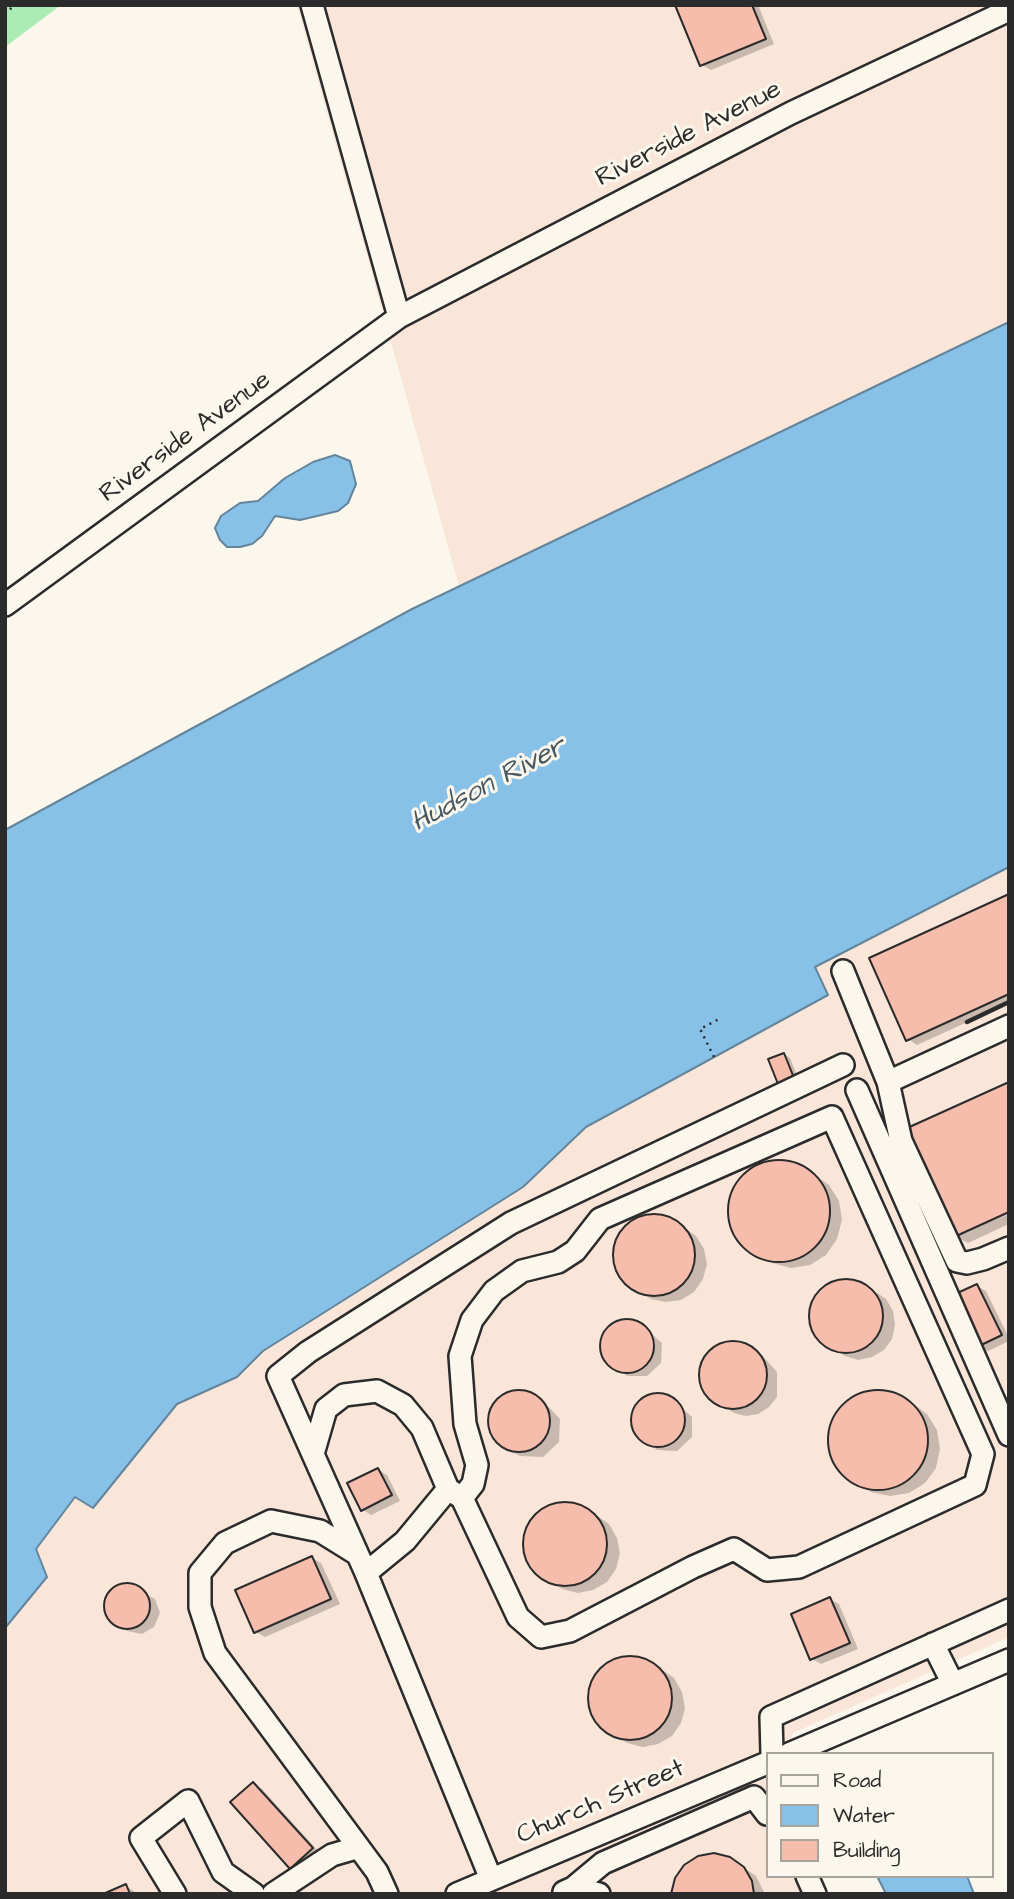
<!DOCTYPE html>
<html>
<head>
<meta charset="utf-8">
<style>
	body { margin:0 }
	#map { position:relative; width:1014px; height:1899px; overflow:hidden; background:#fbf7ec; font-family:"Architects Daughter",sans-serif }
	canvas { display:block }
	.frame { position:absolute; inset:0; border:7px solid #2b2b2b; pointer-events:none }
	.legend { position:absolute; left:766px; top:1752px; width:228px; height:126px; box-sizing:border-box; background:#fbf7ec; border:2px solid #a8a59f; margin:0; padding:9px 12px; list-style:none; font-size:21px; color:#2b2b2b }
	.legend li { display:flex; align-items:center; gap:14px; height:35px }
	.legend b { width:35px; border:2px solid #a8a59f }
</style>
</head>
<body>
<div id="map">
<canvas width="1014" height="1899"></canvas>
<div class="frame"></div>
<ul class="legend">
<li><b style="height:9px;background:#fbf7ec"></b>Road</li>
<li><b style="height:19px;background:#88c1e7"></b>Water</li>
<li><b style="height:19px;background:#f6bdad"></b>Building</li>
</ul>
</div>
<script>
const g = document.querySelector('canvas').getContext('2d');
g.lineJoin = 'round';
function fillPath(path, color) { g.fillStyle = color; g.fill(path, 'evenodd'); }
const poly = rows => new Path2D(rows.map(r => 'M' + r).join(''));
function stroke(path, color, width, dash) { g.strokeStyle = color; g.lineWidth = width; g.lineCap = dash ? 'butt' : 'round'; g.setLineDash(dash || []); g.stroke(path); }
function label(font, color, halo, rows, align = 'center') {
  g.font = font + ' "Architects Daughter",sans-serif'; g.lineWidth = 6; g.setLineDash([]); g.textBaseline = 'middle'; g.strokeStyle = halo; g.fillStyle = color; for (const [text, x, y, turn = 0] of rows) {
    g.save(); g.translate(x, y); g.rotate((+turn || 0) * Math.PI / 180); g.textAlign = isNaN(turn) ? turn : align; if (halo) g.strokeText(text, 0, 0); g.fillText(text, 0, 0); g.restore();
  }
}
fillPath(poly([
	[297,5,1009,5,1009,322,459,586],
	[1009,867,1009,1637,793,1733,785,1754,767,1754,767,1876,817,1876,824,1894,5,1894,5,1628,47,1577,36,1549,76,1497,93,1507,177,1404,237,1377,263,1351,523,1187,586,1127,828,995,815,967]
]), '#fae6d9');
fillPath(poly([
	[5,5,61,5,5,47]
]), '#abecb4');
const water = poly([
	[1009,322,1009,867,815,967,828,995,586,1127,523,1187,263,1351,237,1377,177,1404,93,1508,75,1497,36,1549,47,1577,5,1628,5,830,412,609,1009,322],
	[335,455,350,461,356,484,348,503,338,511,300,520,275,516,262,536,252,544,240,547,227,547,220,540,215,528,221,516,240,503,258,501,285,478,313,462,335,455],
	[877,1876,967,1876,974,1894,886,1894,877,1876]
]);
fillPath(water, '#88c1e7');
stroke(water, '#63859c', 2);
fillPath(poly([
	[677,5,758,5,774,44,711,70,702,65],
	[1009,896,1009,1003,917,1045,908,1039],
	[784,1054,790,1058,799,1081,785,1086,779,1083],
	[780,1161,799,1166,813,1174,829,1185,839,1201,842,1220,837,1239,826,1255,810,1265,791,1268,772,1263,743,1244,733,1228,729,1209,734,1190,745,1175,761,1164],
	[1009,1214,1009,1224,968,1243,955,1236],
	[655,1215,683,1227,696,1236,704,1249,707,1264,703,1279,694,1292,681,1300,666,1302,651,1299,625,1282,617,1269,614,1253,618,1238,627,1226,640,1218],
	[847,1280,874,1291,886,1299,893,1311,895,1325,892,1339,884,1350,872,1357,858,1360,845,1356,819,1340,812,1328,810,1314,813,1301,821,1289,833,1282],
	[977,1286,986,1291,1009,1338,1009,1341,988,1351,978,1346],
	[618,1322,638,1322,662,1343,661,1363,647,1376,627,1376,603,1355,603,1335],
	[734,1343,760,1353,777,1372,777,1397,769,1407,758,1414,746,1416,734,1413,710,1397,703,1387,701,1374,711,1352,722,1345],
	[879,1391,898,1395,912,1403,927,1414,937,1430,940,1449,936,1468,925,1483,909,1493,890,1496,871,1492,842,1473,832,1457,829,1438,833,1419,844,1404,860,1394],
	[508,1393,531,1394,544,1402,560,1419,559,1442,543,1457,520,1456,507,1449,491,1432,492,1409],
	[649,1396,669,1397,692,1417,692,1437,677,1451,657,1450,633,1429,634,1409],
	[378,1470,387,1475,400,1501,371,1515,362,1509],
	[567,1503,596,1515,609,1524,617,1538,620,1553,616,1569,607,1582,593,1590,578,1593,562,1589,535,1572,527,1558,524,1543,528,1527,537,1514,551,1506],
	[312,1558,321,1563,340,1604,265,1637,256,1632],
	[126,1585,155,1599,160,1613,154,1627,142,1634,127,1631,107,1615,109,1595],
	[830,1599,839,1604,858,1649,821,1664,812,1659],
	[632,1657,661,1669,674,1678,682,1692,685,1708,681,1723,672,1736,658,1744,643,1747,627,1743,600,1726,592,1712,589,1697,593,1681,602,1668,616,1660],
	[253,1784,262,1789,321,1854,300,1873,291,1868],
	[743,1867,756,1876,765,1894,673,1894],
	[126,1886,138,1894,108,1894]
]), '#0003');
const building = poly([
	[675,5,752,5,766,39,700,66,675,5],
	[1009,894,1009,994,906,1041,869,958,1009,894],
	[784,1053,794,1078,778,1084,768,1059,784,1053],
	[1009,1082,1009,1212,954,1237,905,1129,1009,1082],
	'728 1211a51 51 0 1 1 102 0a51 51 0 1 1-102 0Z',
	'613 1255a41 41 0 1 1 82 0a41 41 0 1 1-82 0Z',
	'809 1316a37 37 0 1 1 74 0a37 37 0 1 1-74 0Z',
	[977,1284,1002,1335,977,1347,953,1295,977,1284],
	'600 1346a27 27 0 1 1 54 0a27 27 0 1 1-54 0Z',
	'699 1375a34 34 0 1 1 68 0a34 34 0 1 1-68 0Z',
	'488 1421a31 31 0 1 1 62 0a31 31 0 1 1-62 0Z',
	'828 1440a50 50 0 1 1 100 0a50 50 0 1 1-100 0Z',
	'631 1420a27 27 0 1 1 54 0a27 27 0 1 1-54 0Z',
	[378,1468,392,1495,361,1511,347,1483,378,1468],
	'523 1544a42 42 0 1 1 84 0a42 42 0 1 1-84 0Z',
	[312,1556,331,1599,254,1633,235,1590,312,1556],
	'104 1606a23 23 0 1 1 46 0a23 23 0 1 1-46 0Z',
	[830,1597,850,1643,810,1660,791,1614,830,1597],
	'588 1698a42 42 0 1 1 84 0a42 42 0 1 1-84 0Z',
	[253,1782,313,1848,290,1869,230,1802,253,1782],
	[714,1853,730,1857,744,1867,752,1881,754,1894,671,1894,675,1878,684,1865,698,1856,714,1853],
	[126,1884,130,1894,103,1894,126,1884]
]);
fillPath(building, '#f6bdad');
stroke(building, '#2b2b2b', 2);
const minor = poly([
	[399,317,791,113,1009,10],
	[5,605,399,317,312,5],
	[843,971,888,1082,901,1141,957,1261,967,1263,983,1259,1009,1248],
	[888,1082,1009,1026],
	[857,1090,1009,1435],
	[313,1454,326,1409,344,1395,377,1391,403,1405,422,1428,448,1489],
	[357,1554,320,1531,271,1521,225,1543,200,1573,200,1607,215,1653,377,1872,387,1894],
	[366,1573,405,1541,448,1489,462,1498,518,1617,541,1637,570,1631,693,1567,734,1549,767,1570,799,1567,975,1485,983,1454,832,1117,600,1219,575,1251,558,1262,522,1271,494,1291,472,1320,460,1356,465,1424,477,1465,473,1484,462,1498],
	[933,1644,953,1684],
	[772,1754,771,1717,1009,1610],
	[789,1754,1009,1660],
	[807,1876,815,1894],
	[491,1879,366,1573,278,1376,308,1352,511,1223,843,1065],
	[573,1888,603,1863,754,1797,767,1814],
	[564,1892,573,1888,599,1894],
	[175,1894,141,1838,188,1801,223,1872,254,1894],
	[273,1894,332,1855,356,1848],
	[457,1894,767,1763]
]);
stroke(minor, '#2b2b2b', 26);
stroke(poly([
	[6,5,9,10,15,5],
	[714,1057,700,1029,719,1019]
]), '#2b2b2b', 2.5, [2, 5]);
stroke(minor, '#fbf7ec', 21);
stroke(poly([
	[967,1022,1009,1002]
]), '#2b2b2b', 4.5);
label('26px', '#2b2b2b', '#fbf7ec', [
	["Riverside Avenue",689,135,-27],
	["Riverside Avenue",186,438,-36],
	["Church Street",601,1803,-23]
]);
label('italic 28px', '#475863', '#fbf7ec', [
	["Hudson River",489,786,-28]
]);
</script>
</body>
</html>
